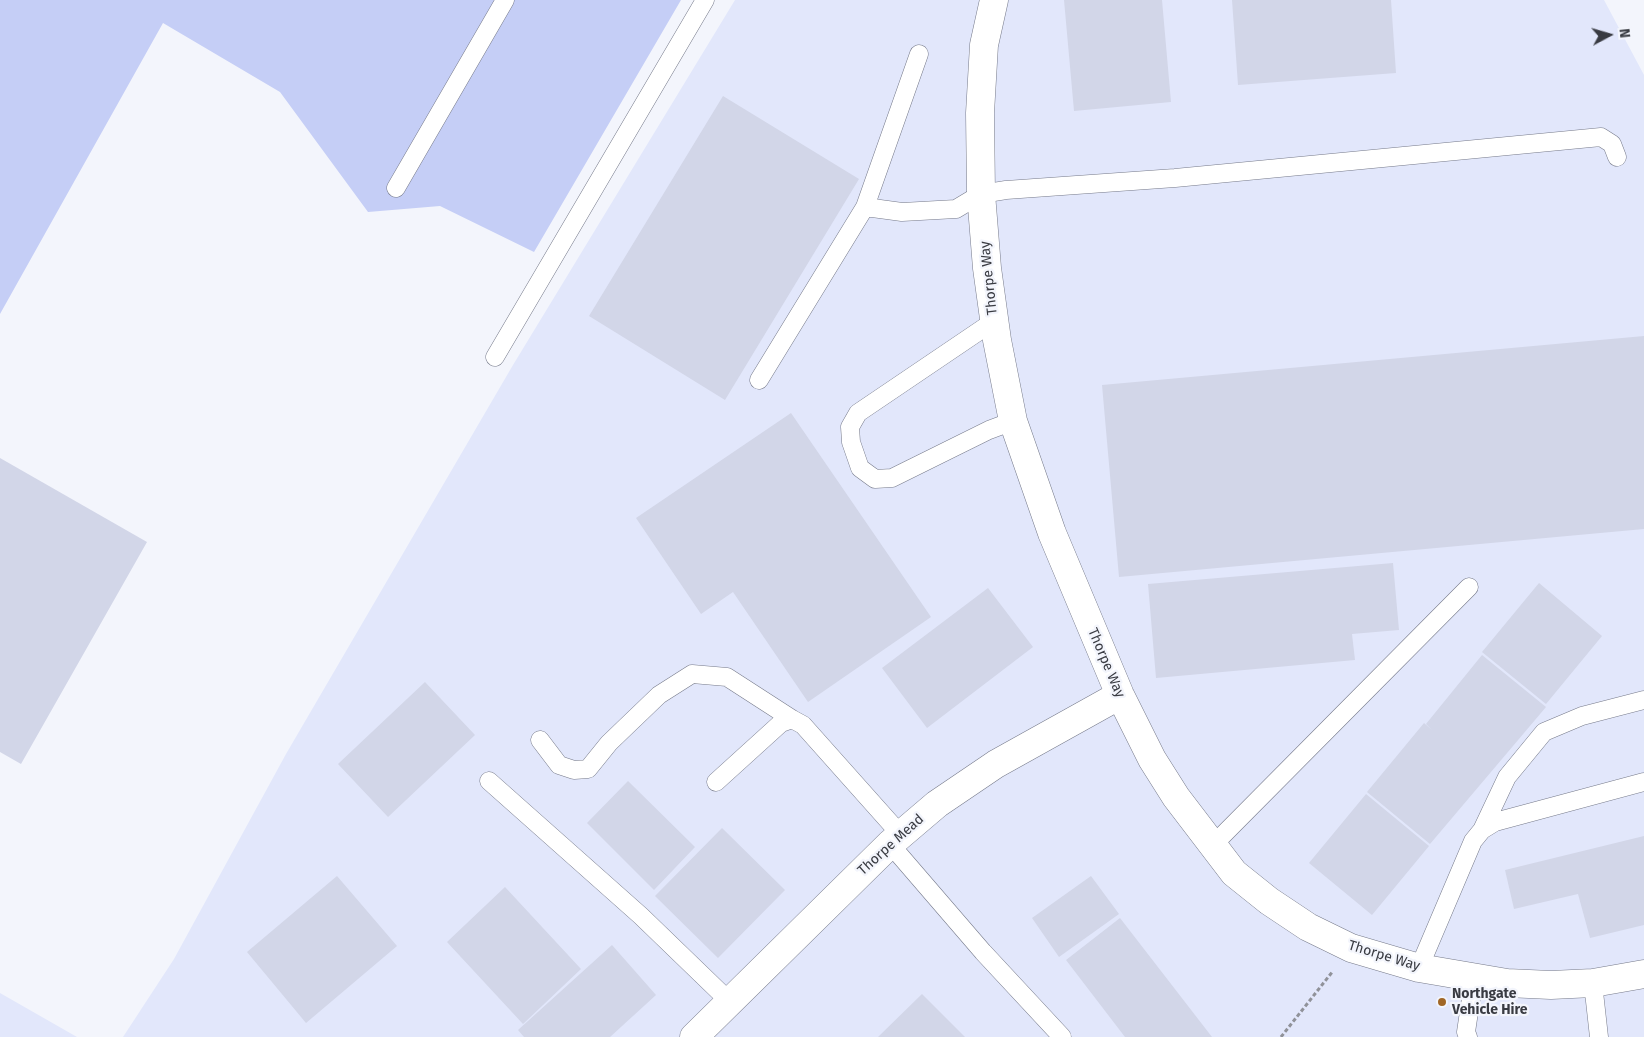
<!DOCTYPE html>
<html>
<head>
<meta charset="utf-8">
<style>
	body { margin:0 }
	#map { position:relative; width:1644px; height:1037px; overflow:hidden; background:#f3f5fc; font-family:"Fira Sans",sans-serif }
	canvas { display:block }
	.north { position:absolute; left:1584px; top:10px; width:50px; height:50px; -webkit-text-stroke:4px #f3f5fc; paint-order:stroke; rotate:84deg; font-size:14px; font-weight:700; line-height:20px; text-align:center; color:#393b42 }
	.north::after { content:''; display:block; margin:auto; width:18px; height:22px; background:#393b42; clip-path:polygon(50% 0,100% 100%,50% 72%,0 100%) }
</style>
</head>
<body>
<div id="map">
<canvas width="1644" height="1037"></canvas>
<div class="north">N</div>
</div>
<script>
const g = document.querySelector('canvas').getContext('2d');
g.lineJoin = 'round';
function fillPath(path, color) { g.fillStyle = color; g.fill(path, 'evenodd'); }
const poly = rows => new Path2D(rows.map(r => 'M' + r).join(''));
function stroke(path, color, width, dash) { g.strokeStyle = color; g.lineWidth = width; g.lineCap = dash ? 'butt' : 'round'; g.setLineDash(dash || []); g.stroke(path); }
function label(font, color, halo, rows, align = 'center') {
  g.font = font + ' "Fira Sans",sans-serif'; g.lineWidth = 4.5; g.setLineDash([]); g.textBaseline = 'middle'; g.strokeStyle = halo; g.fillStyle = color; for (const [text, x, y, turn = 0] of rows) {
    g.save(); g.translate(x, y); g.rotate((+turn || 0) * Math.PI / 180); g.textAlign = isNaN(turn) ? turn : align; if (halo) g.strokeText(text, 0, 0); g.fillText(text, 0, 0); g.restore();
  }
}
fillPath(poly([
	[735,0,1604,0,1644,75,1644,1037,123,1037,174,959,286,754,513,365],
	[0,993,77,1037,0,1037]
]), '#e2e7fb');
fillPath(poly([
	[0,0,681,0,534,252,440,206,368,212,280,92,163,23,0,314]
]), '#c5cef6');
fillPath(poly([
	[1064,0,1162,0,1171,102,1074,111],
	[1232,0,1391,0,1396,73,1238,85],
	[723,96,859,179,725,400,589,316],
	[1644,336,1644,529,1119,577,1102,385],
	[791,413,931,617,808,702,733,592,701,614,636,518],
	[0,458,147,542,21,764,0,752],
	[1393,563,1399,630,1352,634,1355,660,1156,678,1148,584],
	[1539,583,1602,636,1546,704,1482,652],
	[988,588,1033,647,927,728,882,668],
	[1482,655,1546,707,1430,844,1367,792,1424,723,1432,730,1426,724],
	[425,682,475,735,388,817,338,764],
	[628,781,695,847,654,890,587,823],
	[1366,794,1429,846,1372,915,1309,863],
	[722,828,785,890,718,958,655,896],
	[1644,836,1644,925,1590,938,1578,894,1514,909,1505,870],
	[337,876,397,946,306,1023,247,952],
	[1091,876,1119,914,1059,957,1032,918],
	[505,887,581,969,523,1024,447,942],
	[1120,918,1212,1037,1125,1037,1066,960],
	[612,945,656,995,610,1037,524,1037,518,1030],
	[922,994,965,1037,878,1037]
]), '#d2d6e8');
const lane = poly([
	[396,188,505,0],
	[865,207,919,54],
	[994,321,858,413,850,427,851,442,860,468,875,479,892,478,989,430,1013,421],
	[495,357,705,0],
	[759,380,865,207,902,212,956,209,981,194,1006,190,1175,178,1601,137,1612,144,1617,157],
	[540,740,559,765,574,770,588,769,609,743,659,695,692,674,727,677,792,719],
	[489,781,641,916,730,1002],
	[716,782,781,723,792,719,803,725,901,835],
	[1482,830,1507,777,1544,732,1582,716,1644,700],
	[890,844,983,952,1062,1037],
	[1212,846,1469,587],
	[1419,968,1473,841,1482,830,1495,822,1644,782],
	[1593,983,1599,1037],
	[1468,1037,1466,1032,1474,978]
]);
const street = poly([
	[994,0,984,45,980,113,981,194,987,268,997,340,1013,421,1052,533,1120,695,1152,759,1176,797,1234,873,1269,901,1308,927,1351,948,1419,968,1507,983,1551,985,1593,983,1644,974],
	[694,1037,890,844,937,804,996,764,1120,695]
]);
stroke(lane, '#767a8a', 19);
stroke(street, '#767a8a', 29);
stroke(poly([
	[1281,1037,1333,971]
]), '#909299', 3, [4, 2.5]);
stroke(lane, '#fff', 18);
stroke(street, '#fff', 28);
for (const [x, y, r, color] of [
	[1442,1002,5,"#a06626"]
]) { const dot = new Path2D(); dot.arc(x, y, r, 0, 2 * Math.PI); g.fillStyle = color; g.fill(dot); stroke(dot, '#f3f5fc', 2); }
label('14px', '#393b42', '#f3f5fc', [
	["Thorpe Way",989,278,-96],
	["Thorpe Way",1106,663,67],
	["Thorpe Mead",891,845,-42],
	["Thorpe Way",1384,956,17]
]);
label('bold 14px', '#393b42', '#f3f5fc', [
	["Northgate",1452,994],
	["Vehicle Hire",1452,1010]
], 'left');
</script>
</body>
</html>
